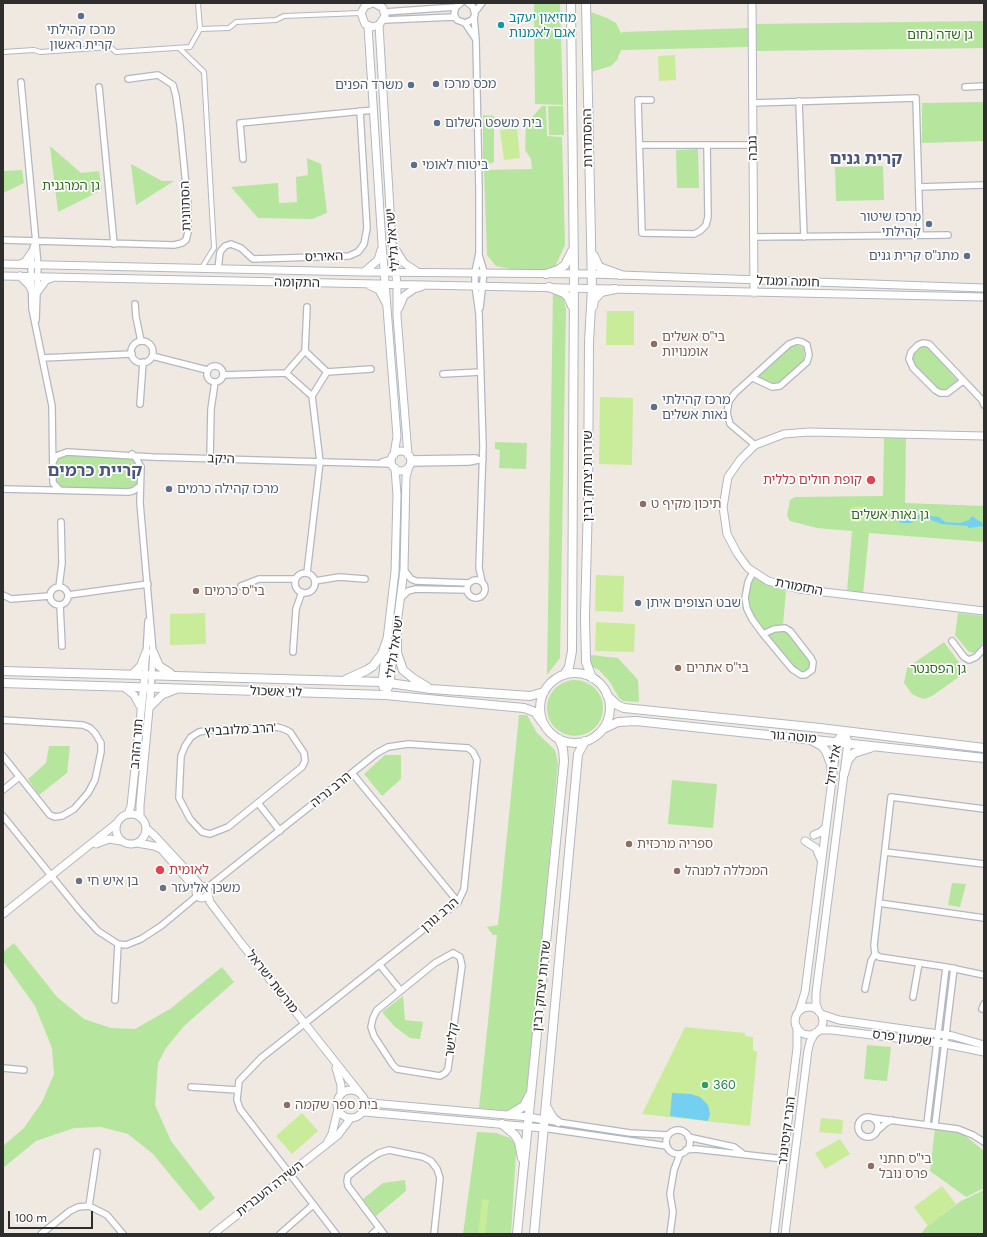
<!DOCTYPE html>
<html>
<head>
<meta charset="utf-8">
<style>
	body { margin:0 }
	#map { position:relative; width:987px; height:1237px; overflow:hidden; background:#efe9e1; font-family:Karla,sans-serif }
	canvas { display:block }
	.frame { position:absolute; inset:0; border:4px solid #2e2e2e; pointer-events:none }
	.scale { position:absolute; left:8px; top:1211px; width:85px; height:18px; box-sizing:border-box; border:2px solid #2e2e2e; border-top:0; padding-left:5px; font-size:12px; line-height:14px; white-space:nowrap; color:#2e2e2e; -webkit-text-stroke:3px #fff; paint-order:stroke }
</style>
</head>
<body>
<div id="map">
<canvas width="987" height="1237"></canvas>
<div class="frame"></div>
<div class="scale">100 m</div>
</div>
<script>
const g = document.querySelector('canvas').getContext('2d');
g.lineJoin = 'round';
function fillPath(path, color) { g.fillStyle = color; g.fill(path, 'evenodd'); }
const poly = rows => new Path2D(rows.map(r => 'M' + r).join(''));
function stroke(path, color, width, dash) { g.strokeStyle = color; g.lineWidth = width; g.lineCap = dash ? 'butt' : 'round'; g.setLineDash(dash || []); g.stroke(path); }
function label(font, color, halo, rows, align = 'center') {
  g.font = font + ' Karla,"Noto Sans Hebrew",sans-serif'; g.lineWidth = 3.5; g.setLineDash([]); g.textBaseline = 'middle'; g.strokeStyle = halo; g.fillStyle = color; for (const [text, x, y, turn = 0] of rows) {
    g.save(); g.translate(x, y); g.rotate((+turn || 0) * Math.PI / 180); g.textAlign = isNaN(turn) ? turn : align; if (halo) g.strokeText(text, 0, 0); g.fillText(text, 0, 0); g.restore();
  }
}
fillPath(poly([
	[534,3,560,3,563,105,535,104],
	[588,11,607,18,616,23,622,35,622,32,749,28,749,47,621,50,617,60,611,66,588,73],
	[984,21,984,48,755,51,755,24],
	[984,102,984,141,922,143,922,103],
	[542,106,546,106,547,136,562,137,565,245,554,269,510,269,496,266,487,255,484,170,532,169,531,159,525,150,526,124],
	[548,106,563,106,564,135,549,135],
	[483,115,494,116,494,162,483,166],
	[50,146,81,173,99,171,102,190,58,212],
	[698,149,699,188,677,188,676,150],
	[307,158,321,164,327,213,312,219,258,218,231,187,278,183,279,203,297,202,296,177,308,175],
	[131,164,162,181,174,181,136,205],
	[883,166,884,200,836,201,835,167],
	[22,170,24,183,3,193,3,171],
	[553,291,562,294,566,309,560,658,547,675],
	[923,344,928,346,958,381,949,390,940,391,936,388,915,366,910,358,912,353],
	[796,345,804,348,804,361,776,385,758,377,790,347],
	[884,437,906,438,905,503,984,506,984,542,869,533,863,594,847,592,852,531,817,528,790,521,787,516,790,500,795,497,883,496],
	[495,442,527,443,526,469,499,468,500,450,495,449],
	[60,453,132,454,139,462,140,486,136,490,59,489,52,477,53,462],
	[754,576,771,586,786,591,783,625,765,631,748,607,746,600],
	[958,613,984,616,984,642,974,653,969,652,955,635],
	[775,630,784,630,789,632,810,659,812,666,805,673,797,672,766,634],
	[944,642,966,672,932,696,924,699,918,697,912,694,904,683,907,668],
	[591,655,618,658,638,680,639,702,623,701,619,698,610,682,599,670,590,666],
	'547 708a28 28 0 1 1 56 0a28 28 0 1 1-56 0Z',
	[519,715,527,715,537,733,555,750,558,763,528,1092,520,1106,511,1111,479,1108,497,935,493,935,487,927,498,925],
	[49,746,70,746,67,773,39,795,28,779,46,763],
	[385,755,401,755,401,779,382,796,364,774],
	[672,780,717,784,713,828,668,824],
	[952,883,966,884,960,907,948,905],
	[14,943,57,997,84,1019,111,1028,135,1029,170,1009,222,967,234,982,184,1026,166,1048,158,1063,155,1105,171,1141,215,1198,200,1211,153,1154,128,1134,101,1127,74,1128,36,1141,3,1168,3,1146,24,1128,42,1102,54,1074,52,1048,35,1006,3,961,3,952],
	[403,996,405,1020,423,1022,420,1039,410,1038,394,1026,382,1012],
	[867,1045,891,1047,887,1081,864,1079],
	[935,1128,954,1131,964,1135,984,1151,984,1188,966,1197,930,1171],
	[477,1132,496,1133,510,1138,515,1144,516,1153,511,1234,463,1234],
	[405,1180,406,1191,376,1216,363,1199,383,1183],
	[984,1190,984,1234,921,1234,926,1227,961,1201]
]), '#b6e59e');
fillPath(poly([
	[675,55,676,80,659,81,658,56],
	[517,128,520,158,504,160,500,130],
	[607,311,634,311,634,345,606,345],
	[600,397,633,398,632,465,599,464],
	'849 514a8 8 0 1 1 16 0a8 8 0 1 1-16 0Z',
	[596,575,624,576,623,612,595,611],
	[205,613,206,644,170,645,170,614],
	[596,622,635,624,634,652,595,651],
	[685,1027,745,1033,745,1036,753,1037,753,1050,757,1052,750,1126,642,1114],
	[302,1113,318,1131,292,1154,276,1136],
	[821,1118,843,1120,842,1134,819,1132],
	[840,1139,850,1154,825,1169,815,1153],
	[942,1186,956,1204,928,1226,914,1207],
	[482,1199,489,1200,485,1234,478,1234]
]), '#c9ec9a');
fillPath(poly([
	[894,515,901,516,905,519,914,520,918,515,939,517,945,522,960,523,969,520,972,516,984,524,984,526,968,528,968,526,942,524,931,520,917,519,911,523,902,523,892,518],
	[672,1093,691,1094,700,1097,708,1105,710,1114,708,1121,670,1116]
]), '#75cff0');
const pedestrian = poly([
	[198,3,200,29],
	[179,48,204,72,214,248,201,269],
	[3,52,34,50,40,52,110,47,116,52,190,47,200,29,229,28,236,22,276,20,284,16,361,13]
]);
const minor = poly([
	[461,3,456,7,454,14,457,20,465,23,472,20,475,15,473,7,468,3],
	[385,12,456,7],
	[475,12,482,3],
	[474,17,476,40,479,190,479,253,475,272,475,285,479,314,483,446,479,568,482,582],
	[384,20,455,17],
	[465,23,475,38],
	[21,82,38,265,36,320],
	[99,87,114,244],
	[965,87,984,86],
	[651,100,638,100,642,233,694,234,700,231,706,225,708,217,707,145],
	[799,101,804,237],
	[752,103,916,98,920,235],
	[640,145,753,145],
	[243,159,240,123,374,110],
	[919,187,984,185],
	[753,237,948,235],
	[3,240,174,245,182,243,186,240,188,232,188,206,180,125,176,96,173,85,158,75,128,79],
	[35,243,32,251,31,265,32,309,52,406,53,483,59,489],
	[479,255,484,272,480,308],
	[218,269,220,252,225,246,231,244,241,248,253,259,349,256,358,252,364,244,367,228,360,111],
	[135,304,136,317,141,341],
	'131 352a11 11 0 1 1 22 0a11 11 0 1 1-22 0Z',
	[305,351,327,372,312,396,286,373,305,351],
	[305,351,307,307],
	[152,356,207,370],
	[42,358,132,354],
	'207 374a8 8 0 1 1 16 0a8 8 0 1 1-16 0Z',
	[327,372,371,369],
	[443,374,481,372],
	[223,375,286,373],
	[753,378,772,387,780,386,807,362,809,355,807,345,802,342,797,341,789,344,735,393,729,401,727,413,730,424,755,445],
	[963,381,947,393,940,393,935,390,913,368,909,359,911,352,918,345,923,343,929,344,982,400,984,405],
	[140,404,143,362],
	[132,454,136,458,141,467,140,503,153,652,151,688],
	[210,458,211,409,215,382],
	[410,459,476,458],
	[53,462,56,456,67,452,152,457,392,464],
	[382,462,392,459],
	[410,463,469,462,483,459],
	[3,489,128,492,133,491,140,486],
	[404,570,411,579,416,581,469,583],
	[753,572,748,582,745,598,747,609,752,619,763,634,792,669,801,675,805,675,812,670,813,662,811,658,790,631,785,628,774,629,763,634],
	'295 583a10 10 0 1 1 20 0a10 10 0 1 1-20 0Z',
	[307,573,320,462,312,396],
	'467 589a9 9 0 1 1 18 0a9 9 0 1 1-18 0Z',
	[315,581,339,577,365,579],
	[241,586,259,579,295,579],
	[59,587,62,563,61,522],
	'50 596a9 9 0 1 1 18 0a9 9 0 1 1-18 0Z',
	[3,595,11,599,50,596],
	[68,595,148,584],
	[402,597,408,591,416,589,467,590],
	[60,605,62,646],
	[952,641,964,657,969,660,976,657,984,648],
	[293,652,296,609,302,592],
	[145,674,148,621],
	[3,720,83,725,90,728,95,733,101,743,101,752,95,780,88,793,74,809,62,816,55,817,50,815,3,756],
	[277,727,284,729,290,732,304,753,305,761,302,767,228,827,210,834,202,832,190,819,179,798,181,756,185,746,191,737,199,732,210,730,277,727],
	[352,773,458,902],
	[3,790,19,777],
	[258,803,280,831],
	[3,816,79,910,98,931,118,944,126,945,141,939,161,926,197,896],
	[885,852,984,864],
	[207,888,377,753,388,747,408,744,468,748,473,752,477,760,464,889,458,902,261,1058,239,1081,237,1100,240,1109,336,1234],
	[879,903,984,918],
	[453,953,460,957,462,966,448,1069,445,1073,440,1076,397,1069,393,1065,374,1036,371,1027,373,1018,377,1010,435,963,453,953],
	[875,954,874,945,891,797,984,809],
	[875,954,879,957,946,967,984,975],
	[379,964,401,991],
	[865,989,871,961,875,954],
	[913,997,919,963],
	[115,1000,118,944],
	[982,1009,984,1004],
	[3,1068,24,1070],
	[191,1087,237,1090],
	'858 1127a10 10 0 1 1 20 0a10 10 0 1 1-20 0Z',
	[873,1118,958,1129,973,1135,984,1142],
	[544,1120,630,1133,668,1135],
	[927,1124,946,967],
	[935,1125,954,968],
	[543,1128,667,1146],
	'666 1142a12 12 0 1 1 24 0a12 12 0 1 1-24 0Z',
	[877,1131,886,1123,892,1120],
	[688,1137,734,1147,743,1154],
	[686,1150,695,1149,784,1159],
	[89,1206,97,1152],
	[41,1234,70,1211,78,1207,89,1206,107,1215,123,1234],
	[280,1234,313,1205],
	[372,1234,379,1228],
	[384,1234,348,1186,347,1181,348,1176,367,1161,379,1153,389,1150,423,1157,431,1161,437,1169,440,1178,434,1234],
	[670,1234,673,1212,670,1194,674,1170,680,1154]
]);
const tertiary = poly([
	[372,3,365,6,361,13,365,24,372,27,379,25,385,16,383,8,374,3],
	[752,3,754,293],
	[379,25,392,243,397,284,397,316,408,455],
	[368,26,382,244,397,436,394,455],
	[394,247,404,263,416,271],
	[3,264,363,272,592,274,984,288],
	[20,264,25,262,32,252],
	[364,272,378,260,381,250],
	[3,276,984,297],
	[20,276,29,285,32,291],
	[369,285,379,290,386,303],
	[38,291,46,280,52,278],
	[399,308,404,296,414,289,421,287],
	[984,436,809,432,784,434,755,445,740,460,728,477,723,507,727,534,737,553,748,568,768,581,799,589,984,611],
	'391 461a10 10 0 1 1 20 0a10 10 0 1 1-20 0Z',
	[396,632,404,570,406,477,409,466],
	[124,687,134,695,140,706],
	[383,687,382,682,395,572,397,495,395,468],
	[385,695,390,684,394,645],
	[150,707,162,695,175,690],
	'116 829a15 15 0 1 1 30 0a15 15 0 1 1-30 0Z',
	[128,814,131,806,145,674],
	[140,817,140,805,151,688],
	[146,828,155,836,201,886],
	[814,835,821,832,825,828],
	[805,841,816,848,821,860],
	[137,843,154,846,161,849,196,889],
	[96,844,109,839,121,841],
	'196 892a6 6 0 1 1 12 0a6 6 0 1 1-12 0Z',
	[208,894,210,902,241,943,359,1092],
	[3,914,117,823],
	'795 1021a14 14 0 1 1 28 0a14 14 0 1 1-28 0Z',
	[799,1011,805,992,837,741,844,731],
	[819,1012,816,1004,816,993,848,742,844,731],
	[821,1014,839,1020,953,1036,984,1045],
	[819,1030,832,1030,945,1044,984,1052],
	[336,1068,341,1085,341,1094],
	'337 1104a14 14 0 1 1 28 0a14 14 0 1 1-28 0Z',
	[365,1101,371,1103,529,1117,544,1120],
	[364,1112,543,1128],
	[328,1141,332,1134,338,1109],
	[213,1234,338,1135,350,1119],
	[774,1234,797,1048,797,1027],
	[785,1234,808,1050,810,1042,815,1033]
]);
const secondary = poly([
	[586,3,592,288,589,342,588,502,585,616,586,662,592,678],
	[594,256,599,267,621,275],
	[546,274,558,270,565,265,572,251],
	[549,287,564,293,568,297,572,306],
	[593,306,594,300,601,292,615,289],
	[397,628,397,653,403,670,414,679,427,687],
	[153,652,159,666,170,673],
	[3,671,382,682,431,689,530,696,544,692],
	'540 708a35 35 0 1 1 70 0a35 35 0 1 1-70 0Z',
	[133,674,141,666,146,653],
	[564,675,569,667,572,651,574,274,571,3],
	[347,679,367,670,373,666,382,654,387,640],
	[3,683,385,695,524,708,535,712,542,722],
	[607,695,617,705,624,708,820,728,984,748],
	[603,729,618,722,636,721,984,758],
	[811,740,822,746,826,751,831,764,832,776],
	[844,774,848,760,854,753,870,748],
	[546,1106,553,1118,558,1122],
	[509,1115,524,1106,529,1096],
	[502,1124,515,1135,519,1142,522,1158],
	[517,1234,564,761,563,749,559,739],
	[534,1234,578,754,585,741]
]);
stroke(pedestrian, '#b4b7c1', 6);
stroke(minor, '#b4b7c1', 8);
stroke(tertiary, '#b4b7c1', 9);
stroke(secondary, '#b4b7c1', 10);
stroke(pedestrian, '#fff', 4);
stroke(minor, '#fff', 5.5);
stroke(tertiary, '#fff', 7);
stroke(secondary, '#fff', 8);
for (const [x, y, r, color] of [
	[81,16,4,"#5c6f8a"],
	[501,25,4,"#0f9aa8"],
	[436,84,4,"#5c6f8a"],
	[411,85,4,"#5c6f8a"],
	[437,123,4,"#5c6f8a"],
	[414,165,4,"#5c6f8a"],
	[929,224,4,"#5c6f8a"],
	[967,256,4,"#5c6f8a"],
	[654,344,4,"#8d6e63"],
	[654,407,4,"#5c6f8a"],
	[871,480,5,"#e0444e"],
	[169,489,4,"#5c6f8a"],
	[643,504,4,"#8d6e63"],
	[196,591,4,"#8d6e63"],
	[638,603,4,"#5c6f8a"],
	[678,668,4,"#8d6e63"],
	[629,844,4,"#8d6e63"],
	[160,870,5,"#e0444e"],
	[677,871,4,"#8d6e63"],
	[79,881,4,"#6b7280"],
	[163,888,4,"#6b7280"],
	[705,1085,4,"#2e9e5b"],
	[287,1105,4,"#8d6e63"],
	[871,1166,4,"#8d6e63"]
]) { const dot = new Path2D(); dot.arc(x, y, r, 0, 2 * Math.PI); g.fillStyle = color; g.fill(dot); stroke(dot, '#fff', 1.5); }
label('13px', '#0d838f', '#fff', [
	["מוזיאון יעקב",509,18],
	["אגם לאמנות",509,33]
], 'left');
label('13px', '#4e5e75', '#fff', [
	["מרכז קהילתי",81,30,"center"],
	["קרית ראשון",81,45,"center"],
	["מכס מרכז",444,84],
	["משרד הפנים",403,85,"right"],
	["בית משפט השלום",445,123],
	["ביטוח לאומי",422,165],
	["מרכז שיטור",921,217,"right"],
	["קהילתי",921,232,"right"],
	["מתנ\"ס קרית גנים",959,256,"right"],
	["מרכז קהילתי",662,400],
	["נאות אשלים",662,415],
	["מרכז קהילה כרמים",177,489],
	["שבט הצופים איתן",646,603]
], 'left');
label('13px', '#2c6e1b', '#fff', [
	["גן שדה נחום",940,35],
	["גן המרגנית",71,186],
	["גן נאות אשלים",890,515],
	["גן הפסנטר",938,669]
]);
label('13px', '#2e2e2e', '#fff', [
	["ההסתדרות",588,138,-91],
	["נגבה",753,148,-91],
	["הסתוונית",186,206,-92],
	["ישראל גלילי",393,240,-95],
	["האיריס",324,257,-2],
	["חומה ומגדל",788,282,2],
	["התקומה",297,283,1],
	["היקב",221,459,2],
	["שדרות יצחק רבין",588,476,-90],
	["התזמורת",799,587,11],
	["ישראל גלילי",395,647,-82],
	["לוי אשכול",276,692,2],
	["הרב מלובביץ'",240,730,-3],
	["מוטה גור",793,737,5],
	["תור הזהב",137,744,-85],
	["אלי ויזל",834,765,-81],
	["הרב נריה",331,790,-39],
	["הרב גורן",440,915,-41],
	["מורשת ישראל",272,982,52],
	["שדרות יצחק רבין",542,986,-84],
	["שמעון פרס",902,1038,7],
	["קלישר",452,1040,-82],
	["הנרי קיסינג'ר",787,1131,-83],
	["השירה העברית",270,1189,-38]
]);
label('13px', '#785e54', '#fff', [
	["בי\"ס אשלים",662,337],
	["אומנויות",662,352],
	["תיכון מקיף ט",651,504],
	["בי\"ס כרמים",204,591],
	["בי\"ס אתרים",686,668],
	["ספריה מרכזית",637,844],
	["המכללה למנהל",685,871],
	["בית ספר שקמה",295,1105],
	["בי\"ס חתני",879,1159],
	["פרס נובל",879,1174]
], 'left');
label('13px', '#be3a42', '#fff', [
	["קופת חולים כללית",862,480],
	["לאומית",169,870,"left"]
], 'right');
label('13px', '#5b616d', '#fff', [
	["בן איש חי",87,881],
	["משכן אליעזר",171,888]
], 'left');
label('13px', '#27864d', '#fff', [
	["360",713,1085]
], 'left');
label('bold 17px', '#4d5680', '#fff', [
	["קרית גנים",866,159],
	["קריית כרמים",95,471]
]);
</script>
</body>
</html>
